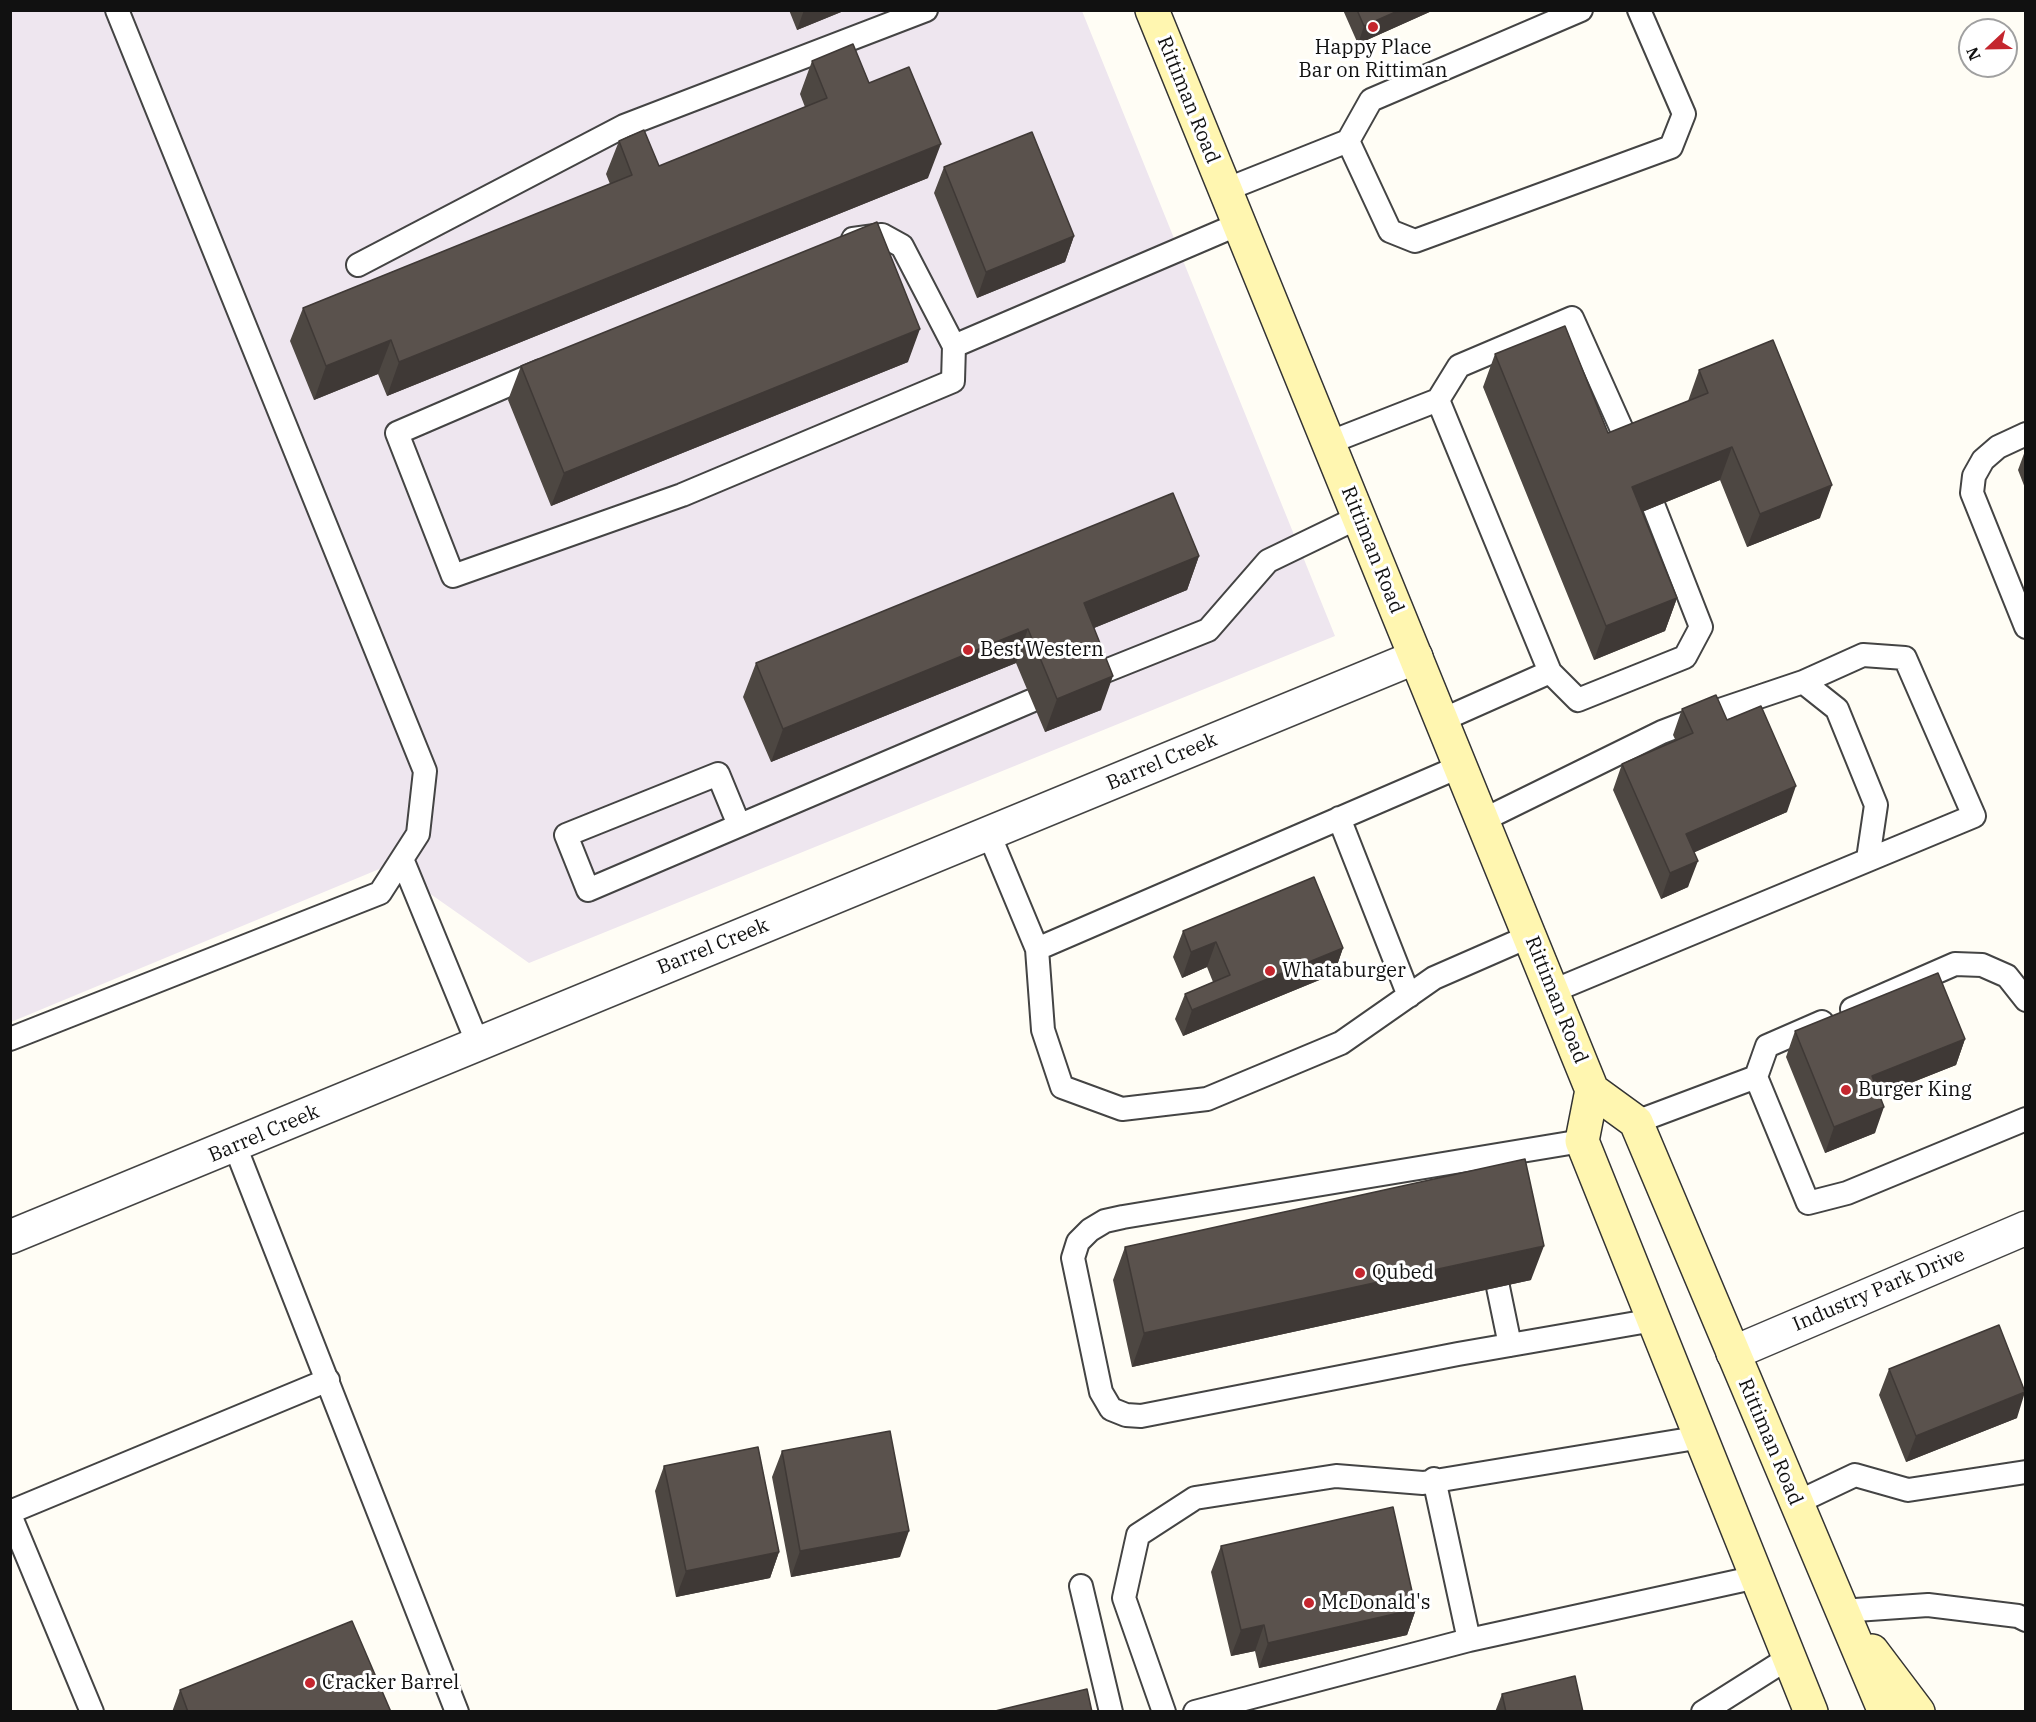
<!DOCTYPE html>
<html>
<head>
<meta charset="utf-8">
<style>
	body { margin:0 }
	#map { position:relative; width:2036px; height:1722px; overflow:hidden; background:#fffdf5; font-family:"IBM Plex Serif",serif }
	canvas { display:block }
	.frame { position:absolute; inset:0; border:12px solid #111; pointer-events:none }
	.north { position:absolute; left:1958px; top:18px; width:60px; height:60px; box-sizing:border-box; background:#fff; border:2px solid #a0a0a0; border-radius:50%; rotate:248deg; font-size:16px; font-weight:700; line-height:24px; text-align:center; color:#111 }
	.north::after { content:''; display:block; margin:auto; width:21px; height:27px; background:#c4262e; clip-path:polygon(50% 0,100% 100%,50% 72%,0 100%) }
</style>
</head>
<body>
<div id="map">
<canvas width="2036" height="1722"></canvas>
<div class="frame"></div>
<div class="north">N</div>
</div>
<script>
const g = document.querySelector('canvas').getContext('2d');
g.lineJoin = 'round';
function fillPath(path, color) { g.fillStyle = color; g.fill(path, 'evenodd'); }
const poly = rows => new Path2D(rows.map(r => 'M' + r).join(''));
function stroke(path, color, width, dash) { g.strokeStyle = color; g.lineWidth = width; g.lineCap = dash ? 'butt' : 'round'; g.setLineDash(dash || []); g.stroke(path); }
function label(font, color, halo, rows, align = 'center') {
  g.font = font + ' "IBM Plex Serif",serif'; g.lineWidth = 6; g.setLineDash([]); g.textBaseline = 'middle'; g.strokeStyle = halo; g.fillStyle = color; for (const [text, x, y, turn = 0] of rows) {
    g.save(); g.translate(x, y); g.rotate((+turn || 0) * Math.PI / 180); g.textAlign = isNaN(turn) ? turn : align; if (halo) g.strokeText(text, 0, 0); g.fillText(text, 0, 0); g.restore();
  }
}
fillPath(poly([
	[11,11,1082,11,1335,636,529,963,389,865,11,1022]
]), '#eee6ef');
const service = poly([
	[1348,141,1390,231,1415,241,1671,147,1684,114,1639,10],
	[1225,190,1348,141,1371,100,1581,10],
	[853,239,882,235,902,246,954,346,1239,224],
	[358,265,624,126,926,10],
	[541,371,397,433,453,576,682,495,953,381,954,346],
	[1438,400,1459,366,1572,318,1632,452],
	[2026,434,1998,447,1983,460,1974,476,1972,493,2026,627],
	[1328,443,1438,400,1550,672,1442,720],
	[1550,672,1578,700,1685,657,1701,627,1654,507],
	[1088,678,1208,630,1268,561,1359,517],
	[1339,818,1409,996],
	[1483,820,1662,732,1717,711,1803,682,1837,709,1876,805,1868,859],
	[739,825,718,774,566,835,588,890,1031,701],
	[989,834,1037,949,1043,1030,1062,1087,1122,1109,1207,1099,1341,1043,1434,978,1530,936],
	[402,859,478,1044],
	[1037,949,1461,766],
	[1553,991,1974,816,1905,658,1863,655,1803,682],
	[1852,1009,1955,964,1982,965,2007,976,2026,1000],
	[1822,1022,1767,1046,1756,1077,1808,1203,1847,1193,2026,1119],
	[10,1039,380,893,418,834,425,771,117,10],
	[1636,1122,1756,1077],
	[1582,1141,1123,1217,1105,1221,1090,1230,1078,1242,1073,1258,1101,1392,1111,1409,1126,1415,1141,1416,1458,1354,1654,1320],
	[235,1146,457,1712],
	[1498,1287,1510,1345],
	[1434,1479,1469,1640],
	[1796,1503,1855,1475,1908,1490,2026,1472],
	[10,1512,328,1380],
	[10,1515,92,1712],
	[1081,1586,1111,1712],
	[1841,1611,1928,1605,2018,1616,2026,1620],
	[1164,1712,1124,1598,1138,1535,1195,1498,1336,1476,1423,1483,1702,1437],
	[1195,1712,1469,1640,1757,1577],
	[1703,1712,1790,1657]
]);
const minor = poly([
	[10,1237,1416,657],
	[1733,1353,2026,1228]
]);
const secondary = poly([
	[1152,10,1592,1090,1636,1122,1885,1712],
	[1592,1090,1582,1141,1811,1712],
	[1872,1651,1918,1712]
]);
stroke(service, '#444', 26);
stroke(minor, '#444', 36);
stroke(secondary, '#333', 36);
stroke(service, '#fff', 22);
stroke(minor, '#fff', 33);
stroke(secondary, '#fff6b0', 33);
fillPath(poly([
	[789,10,846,10,797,30],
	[1343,10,1434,10,1358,44],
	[812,61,869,83,928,178,387,396,378,374,314,400,290,341,303,308,610,184,606,174,619,141,659,166,805,107,800,94],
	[944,167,1074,236,1065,262,977,298,934,193],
	[1495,354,1608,433,1688,401,1699,370,1820,518,1747,547,1720,480,1642,512,1677,598,1665,631,1594,660,1483,387],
	[908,362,551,506,508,400,521,366],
	[2025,451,2025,488,2018,470],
	[1199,556,1187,590,1094,628,1101,710,1045,732,1016,663,771,762,743,697,756,663],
	[1682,709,1727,720,1787,812,1694,852,1688,887,1661,899,1613,790,1622,764,1676,741,1673,735],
	[1183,931,1343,948,1334,974,1183,1036,1175,1019,1185,994,1213,982,1207,967,1182,978,1173,957],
	[1795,1031,1965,1039,1956,1065,1880,1095,1875,1133,1825,1153,1786,1057],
	[1125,1247,1531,1280,1132,1367,1113,1280],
	[1889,1369,2017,1418,1906,1462,1879,1395],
	[782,1451,900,1557,791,1577,772,1477],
	[664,1466,779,1552,770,1578,676,1597,655,1491],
	[1221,1546,1416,1609,1407,1635,1259,1668,1255,1651,1231,1656,1211,1572],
	[180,1690,391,1712,172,1712],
	[1502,1694,1583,1712,1495,1712]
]), '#4d4742');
fillPath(poly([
	[804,10,846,10,797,30],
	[1400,10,1434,10,1358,44,1364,26],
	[941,144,928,178,387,396,399,362],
	[1074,236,1065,262,977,298,986,272],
	[920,329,908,362,551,506,564,473],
	[391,340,378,374,314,400,326,366],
	[1732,447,1720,480,1620,521,1632,487],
	[1832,485,1820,518,1747,547,1760,514],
	[1199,556,1187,590,1072,637,1084,603],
	[1677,598,1665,631,1594,660,1606,626],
	[1028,629,1016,663,771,762,783,729],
	[1113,676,1101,710,1045,732,1057,699],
	[1796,786,1787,812,1677,860,1686,834],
	[1698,861,1688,887,1661,899,1670,873],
	[1216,942,1207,967,1182,978,1191,952],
	[1343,948,1334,974,1183,1036,1192,1010],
	[1965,1039,1956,1065,1863,1102,1872,1076],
	[1884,1107,1875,1133,1825,1153,1834,1127],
	[1544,1246,1531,1280,1132,1367,1144,1333],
	[2025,1392,2017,1418,1906,1462,1916,1436],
	[909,1531,900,1557,791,1577,800,1551],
	[779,1552,770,1578,676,1597,686,1571],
	[1416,1609,1407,1635,1259,1668,1268,1643],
	[1264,1625,1255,1651,1231,1656,1241,1630]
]), '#3f3936');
const building = poly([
	[1357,10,1400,10,1364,26,1357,10],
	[853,44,869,83,909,67,941,144,399,362,391,340,326,366,303,308,632,175,619,141,644,130,659,166,827,98,812,61,853,44],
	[1032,132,1074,236,986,272,944,167,1032,132],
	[877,222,920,329,564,473,521,366,877,222],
	[1565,326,1608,433,1708,393,1699,370,1773,340,1832,485,1760,514,1732,447,1632,487,1677,598,1606,626,1495,354,1565,326],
	[1173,493,1199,556,1084,603,1113,676,1057,699,1028,629,783,729,756,663,1173,493],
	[1716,695,1727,720,1761,706,1796,786,1686,834,1698,861,1670,873,1622,764,1693,733,1682,709,1716,695],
	[1314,877,1343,948,1192,1010,1185,994,1230,975,1216,942,1191,952,1183,931,1314,877],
	[1938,973,1965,1039,1872,1076,1884,1107,1834,1127,1795,1031,1938,973],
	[1525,1159,1544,1246,1144,1333,1125,1247,1525,1159],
	[1999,1325,2025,1392,1916,1436,1889,1369,1999,1325],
	[890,1431,909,1531,800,1551,782,1451,890,1431],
	[758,1447,779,1552,686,1571,664,1466,758,1447],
	[1393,1507,1416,1609,1268,1643,1264,1625,1241,1630,1221,1546,1393,1507],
	[352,1621,391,1712,188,1712,180,1690,352,1621],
	[1575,1676,1583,1712,1506,1712,1502,1694,1575,1676],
	[1087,1689,1092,1712,991,1712,1087,1689]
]);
fillPath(building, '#5a524d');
stroke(building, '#3f3936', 1.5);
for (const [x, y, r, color] of [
	[1373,27,6,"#c4262e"],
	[968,650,6,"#c4262e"],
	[1270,971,6,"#c4262e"],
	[1846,1090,6,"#c4262e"],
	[1360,1273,6,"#c4262e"],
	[1309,1603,6,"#c4262e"],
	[310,1683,6,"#c4262e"]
]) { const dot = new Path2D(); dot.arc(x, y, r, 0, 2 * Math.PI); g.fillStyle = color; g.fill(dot); stroke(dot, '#fff', 2); }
label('20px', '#111', '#fff', [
	["Happy Place",1373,48,"center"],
	["Bar on Rittiman",1373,71,"center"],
	["Best Western",980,650],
	["Whataburger",1282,971],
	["Burger King",1858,1090],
	["Qubed",1372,1273],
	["McDonald's",1321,1603],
	["Cracker Barrel",322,1683]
], 'left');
label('20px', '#111', '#fff', [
	["Rittiman Road",1188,100,68],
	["Rittiman Road",1372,550,68],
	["Barrel Creek",1162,762,-23],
	["Barrel Creek",713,947,-22],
	["Rittiman Road",1556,1000,68],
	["Barrel Creek",264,1134,-23],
	["Industry Park Drive",1879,1290,-23],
	["Rittiman Road",1770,1442,67]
]);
</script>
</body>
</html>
